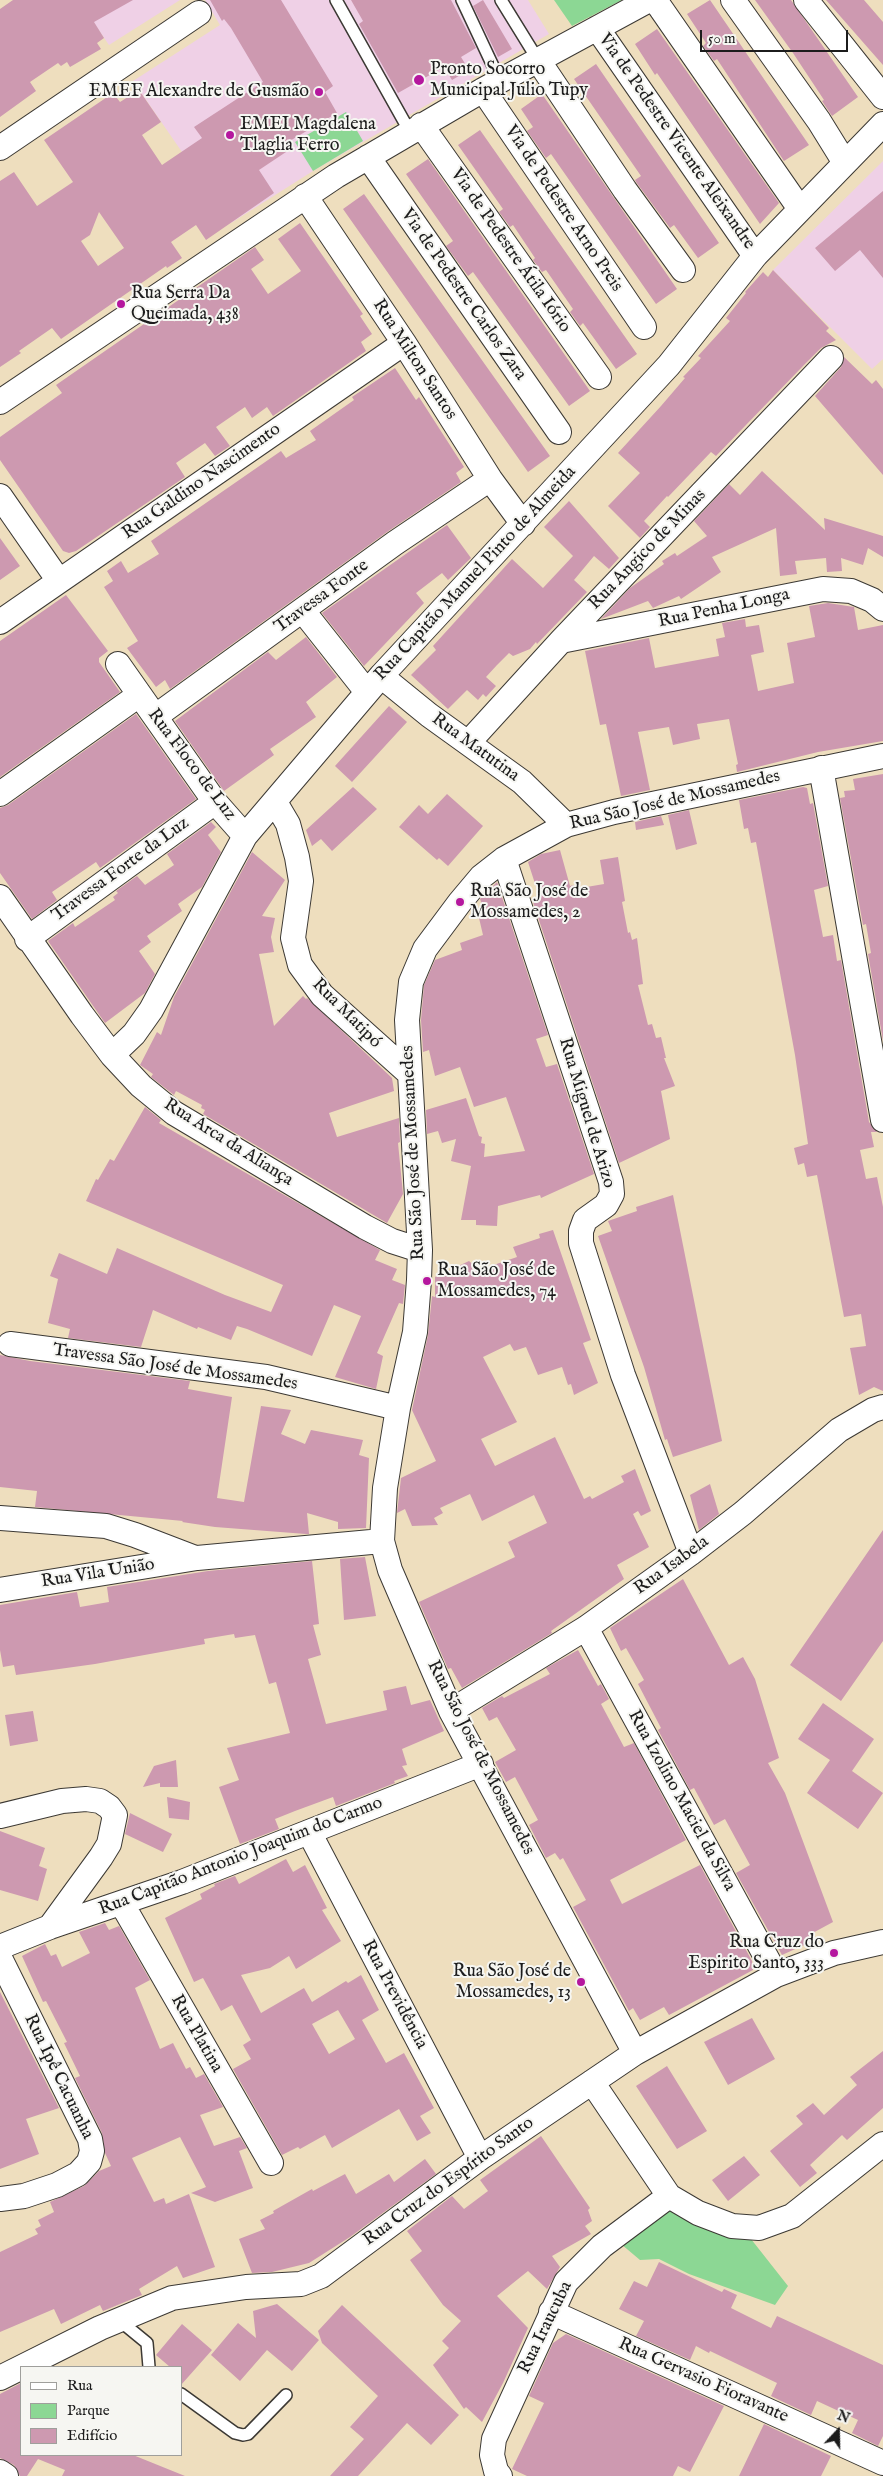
<!DOCTYPE html>
<html>
<head>
<meta charset="utf-8">
<style>
	body { margin:0 }
	#map { position:relative; width:883px; height:2476px; overflow:hidden; background:#eedebe; font-family:"IM FELL English",serif }
	canvas { display:block }
	.legend { position:absolute; left:20px; top:2366px; width:162px; height:90px; box-sizing:border-box; background:#f6f6f2; border:1px solid #9f9f9c; margin:0; padding:6px 9px; list-style:none; font-size:15px; color:#1c1c1c }
	.legend li { display:flex; align-items:center; gap:10px; height:25px }
	.legend b { width:25px; border:1px solid #9f9f9c }
	.north { position:absolute; left:813px; top:2406px; width:50px; height:50px; -webkit-text-stroke:4px #f6f6f2; paint-order:stroke; rotate:21deg; font-size:14px; font-weight:700; line-height:20px; text-align:center; color:#1c1c1c }
	.north::after { content:''; display:block; margin:auto; width:18px; height:22px; background:#1c1c1c; clip-path:polygon(50% 0,100% 100%,50% 72%,0 100%) }
	.scale { position:absolute; left:700px; top:30px; width:148px; height:22px; box-sizing:border-box; border:2px solid #1c1c1c; border-top:0; padding-left:6px; font-size:15px; line-height:18px; white-space:nowrap; color:#1c1c1c; -webkit-text-stroke:4px #f6f6f2; paint-order:stroke }
</style>
</head>
<body>
<div id="map">
<canvas width="883" height="2476"></canvas>
<ul class="legend">
<li><b style="height:6px;background:#fff"></b>Rua</li>
<li><b style="height:14px;background:#8cd794"></b>Parque</li>
<li><b style="height:14px;background:#cd99b0"></b>Edifício</li>
</ul>
<div class="north">N</div>
<div class="scale">50 m</div>
</div>
<script>
const g = document.querySelector('canvas').getContext('2d');
g.lineJoin = 'round';
function fillPath(path, color) { g.fillStyle = color; g.fill(path, 'evenodd'); }
const poly = rows => new Path2D(rows.map(r => 'M' + r).join(''));
function stroke(path, color, width, dash) { g.strokeStyle = color; g.lineWidth = width; g.lineCap = dash ? 'butt' : 'round'; g.setLineDash(dash || []); g.stroke(path); }
function label(font, color, halo, rows, align = 'center') {
  g.font = font + ' "IM FELL English",serif'; g.lineWidth = 4; g.setLineDash([]); g.textBaseline = 'middle'; g.strokeStyle = halo; g.fillStyle = color; for (const [text, x, y, turn = 0] of rows) {
    g.save(); g.translate(x, y); g.rotate((+turn || 0) * Math.PI / 180); g.textAlign = isNaN(turn) ? turn : align; if (halo) g.strokeText(text, 0, 0); g.fillText(text, 0, 0); g.restore();
  }
}
fillPath(poly([
	[78,0,180,0,109,45],
	[205,0,528,0,549,34,313,171,231,223,133,81,220,25],
	[883,161,883,359,872,369,773,270]
]), '#efd0e6');
fillPath(poly([
	[554,0,622,0,572,26],
	[346,112,363,141,313,171,295,142],
	[666,2207,682,2217,711,2229,751,2239,788,2286,775,2305,689,2274,659,2259,640,2260,621,2244]
]), '#8cd794');
fillPath(poly([
	[13,0,133,0,94,22,104,38,97,43,101,49,70,67,67,62,61,66,58,63,30,82,36,91,0,117,0,9],
	[210,0,281,0,333,86,325,92,337,113,288,142,292,148,259,170,274,193,206,240,196,225,171,242,182,258,167,268,166,266,61,339,52,328,19,351,21,353,0,367,0,181,14,172,37,206,73,182,44,140,113,93,120,102,139,90,161,122,142,135,162,165,202,138,194,127,263,82,231,28,224,19,222,21],
	[99,212,124,248,98,266,81,241,90,235],
	[351,0,451,0,476,48,461,57,469,70,452,80,444,67,398,93,359,24,363,21],
	[483,0,512,49,498,57,473,6],
	[710,0,809,145,784,161,717,59,714,61,703,46,706,43,687,14],
	[755,0,791,0,858,97,832,116,822,101,824,100,793,53],
	[826,0,864,0,883,22,883,65],
	[657,29,779,203,760,224,657,73,655,75,635,44],
	[596,64,719,243,698,258,674,225,670,228,636,182,635,180,641,176,574,79],
	[542,94,677,289,656,304,551,154,546,158,527,131,533,127,521,109],
	[480,130,637,354,616,369,583,323,580,326,570,312,573,309,546,270,542,272,533,260,535,258,513,225,510,227,499,212,503,209,458,145],
	[428,159,590,391,569,406,473,272,468,276,446,246,453,241,406,174],
	[883,191,883,278,860,250,835,271,815,248],
	[364,194,550,456,528,472,343,209],
	[300,223,363,314,360,316,372,334,361,342,366,351,273,416,267,407,252,418,245,407,216,427,230,446,215,456,205,443,176,463,185,477,76,551,69,553,63,551,0,460,0,437,62,393,56,385,255,247,264,260,251,269,268,294,301,271,278,239],
	[773,270,829,328,826,331,836,340,821,348,803,366,716,456,711,452,668,497,667,496,644,521,650,527,640,538,608,506,640,473,618,453,661,406,685,378,683,377,701,358,698,356,730,321,726,318,746,293,745,292,763,272,768,277],
	[844,357,872,384,876,380,883,389,883,475,815,396,841,367],
	[395,368,416,400,419,397,464,467,456,473,461,482,387,532,170,689,165,680,156,687,127,648,138,641,104,587,113,581,107,571,121,561,128,573,159,554,151,541,281,451,286,458,316,440,310,431,354,400,352,397],
	[762,471,825,530,824,518,883,536,883,557,868,548,863,565,841,558,842,571,827,572,826,558,795,561,797,574,780,576,776,528,712,557,721,572,681,599,679,596,653,608,648,601,601,619,630,588,664,564,662,561,675,553,677,556,707,536,694,521,729,484,740,495],
	[569,501,619,558,609,569,594,556,574,580,587,592,537,644,536,642,530,649,513,656,509,653,497,665,486,677,496,686,486,697,483,694,478,700,467,690,448,709,411,675,436,650,433,646,512,559,543,588,573,556,544,527],
	[447,525,471,558,448,580,442,573,416,593,424,603,364,666,322,613],
	[0,538,20,566,0,580],
	[66,595,108,651,99,658,99,662,120,692,0,777,0,641],
	[828,603,854,607,858,630,883,625,883,741,818,752,737,772,736,765,738,764,729,719,697,724,700,739,673,745,669,727,638,732,650,790,621,796,606,724,600,725,585,651,649,638,655,668,719,656,716,639,725,637,722,623,745,619,746,627,759,625,764,652,751,655,758,691,794,683,787,643,815,637,809,606],
	[306,637,337,677,306,702,316,717,270,749,274,755,224,791,175,721,268,652,276,660],
	[389,706,407,722,352,782,335,766],
	[136,714,196,799,100,868,96,862,52,892,57,900,32,919,0,873,0,808,8,805],
	[883,774,883,1041,868,954,871,953,866,924,863,925,840,798,845,797,844,791,855,790,853,779],
	[353,787,377,809,332,851,321,839,312,846,306,830],
	[803,787,807,788,810,804,813,803,828,886,814,890,823,937,833,935,837,961,841,960,869,1122,877,1132,871,1132,874,1147,860,1150,866,1179,877,1177,883,1207,883,1391,874,1387,859,1395,850,1348,866,1346,861,1314,844,1317,817,1175,807,1177,804,1163,798,1165,794,1148,808,1144,795,1055,756,842,751,843,748,828,744,829,739,800],
	[447,794,483,826,448,866,439,858,437,860,399,827,419,805,428,814],
	[689,810,697,844,676,850,668,815],
	[661,816,664,825,636,830,635,822],
	[211,822,216,827,208,835,221,852,202,887,178,904,182,911,147,936,151,942,139,951,155,974,145,993,105,1023,48,941,73,923,75,927,115,900,113,897,118,893,116,891,137,876,145,885,174,865,167,854],
	[560,850,570,886,574,885,575,889,604,884,600,860,618,857,625,901,622,902,628,933,630,932,632,940,637,938,643,984,638,985,648,1025,652,1024,656,1038,661,1037,666,1058,664,1058,675,1086,661,1091,670,1139,619,1163,533,902,540,899,528,862,541,854],
	[252,852,285,880,262,916,275,918,271,937,274,952,259,954,274,1026,303,996,306,999,307,998,392,1078,394,1091,329,1113,337,1137,399,1118,400,1142,398,1143,403,1194,387,1223,203,1114,205,1110,201,1108,202,1105,176,1091,174,1095,151,1077,153,1074,140,1065,157,1032,161,1035,174,997],
	[497,882,548,1035,536,1039,546,1067,557,1064,594,1174,541,1198,540,1195,498,1206,497,1226,476,1225,476,1220,461,1220,471,1166,451,1161,456,1139,442,1143,438,1131,427,1134,426,1110,466,1098,479,1136,482,1137,481,1143,485,1144,484,1157,525,1151,506,1097,474,1107,460,1067,435,1076,429,1050,423,1052,421,1020,424,985,435,960,462,950,460,943,483,935,479,918,486,917,480,899],
	[145,1107,161,1120,159,1123,380,1250,375,1260,397,1269,392,1280,405,1285,403,1304,399,1303,377,1353,383,1356,376,1389,335,1377,361,1316,334,1305,312,1356,247,1329,237,1326,231,1340,198,1327,197,1329,153,1310,141,1347,68,1338,70,1329,48,1323,58,1279,50,1276,59,1253,107,1274,117,1248,225,1295,271,1312,283,1285,86,1201,96,1179,98,1180,110,1159,114,1161],
	[673,1195,722,1441,673,1457,667,1439,665,1440,644,1367,598,1236,612,1231,608,1221,637,1211,636,1207],
	[553,1230,591,1340,583,1343,598,1383,574,1395,571,1384,568,1385,562,1367,538,1375,526,1347,514,1351,510,1344,483,1357,517,1422,481,1439,495,1466,555,1437,584,1499,590,1496,592,1499,624,1482,621,1476,635,1469,651,1511,641,1516,638,1511,633,1514,649,1547,617,1565,624,1579,551,1631,552,1633,462,1688,451,1668,448,1669,419,1602,515,1557,508,1542,547,1523,534,1495,482,1521,470,1494,440,1508,443,1513,434,1518,438,1525,412,1526,405,1509,397,1513,401,1478,436,1461,412,1410,428,1335,432,1296,435,1297,435,1277,469,1261,479,1270,517,1257,513,1247,540,1238,539,1234],
	[0,1355,30,1361,190,1381,188,1389,232,1397,217,1498,244,1502,261,1406,291,1410,281,1434,305,1444,311,1430,363,1440,359,1455,369,1458,366,1528,338,1529,338,1522,307,1513,309,1534,306,1534,215,1527,182,1522,183,1521,35,1507,37,1491,0,1487],
	[710,1484,719,1514,699,1530,690,1495],
	[883,1530,883,1641,841,1701,790,1665],
	[365,1557,376,1616,344,1620,340,1559],
	[312,1561,319,1624,313,1625,321,1655,308,1659,326,1724,387,1710,383,1691,406,1686,411,1705,430,1700,444,1731,402,1749,407,1765,402,1766,408,1776,394,1781,395,1783,336,1806,333,1797,295,1811,275,1819,279,1829,240,1844,219,1787,239,1780,227,1748,290,1733,276,1682,269,1684,255,1635,235,1638,234,1634,204,1639,205,1644,95,1664,16,1675,14,1665,3,1667,0,1650,0,1605,77,1592,80,1607,109,1602,107,1587,208,1571],
	[683,1579,729,1665,743,1657,755,1679,779,1758,768,1763,785,1793,833,1922,809,1935,813,1941,782,1955,736,1873,750,1865,725,1819,714,1825,694,1788,690,1790,658,1730,661,1728,638,1684,644,1680,626,1648,621,1651,610,1628],
	[578,1650,598,1686,601,1684,609,1699,601,1704,624,1747,634,1743,686,1840,610,1880,622,1904,700,1865,752,1961,753,1970,669,2015,664,2007,640,2020,633,2008,629,2011,573,1907,586,1900,563,1858,560,1860,555,1853,546,1858,529,1825,538,1820,515,1777,506,1782,495,1762,516,1750,497,1717,489,1721,482,1708,502,1696,504,1698,550,1674,546,1668],
	[823,1703,874,1739,852,1771,883,1793,858,1829,807,1793,830,1760,798,1739],
	[33,1711,38,1741,10,1746,5,1715],
	[176,1760,178,1787,160,1787,160,1783,143,1787,154,1766],
	[167,1797,190,1802,189,1820,169,1818],
	[130,1813,172,1834,163,1852,125,1834],
	[0,1831,45,1848,39,1866,47,1869,38,1901,0,1890],
	[286,1859,293,1872,305,1865,327,1908,322,1910,341,1941,296,1969,289,1956,270,1968,241,1975,261,2013,304,1988,312,2002,346,1981,348,1983,361,1975,379,2010,362,2020,386,2063,404,2053,434,2108,420,2116,431,2133,417,2141,399,2109,332,2148,325,2135,300,2149,298,2147,282,2155,233,2069,251,2059,243,2045,251,2040,232,2005,221,2011,203,1978,194,1982,165,1918,202,1899,200,1894,215,1886,214,1884,235,1876,239,1884],
	[338,2010,355,2039,329,2054,312,2024],
	[105,1923,109,1930,119,1926,150,1980,135,1988,160,2049,173,2043,186,2069,190,2067,196,2078,204,2074,223,2107,200,2115,214,2146,240,2137,247,2148,239,2151,253,2188,215,2202,191,2193,206,2187,180,2137,132,2158,154,2202,164,2198,166,2204,189,2194,215,2267,183,2278,177,2266,139,2289,142,2295,103,2311,100,2305,61,2324,54,2309,0,2332,0,2252,38,2234,35,2229,41,2226,38,2220,54,2212,50,2202,84,2186,99,2171,111,2166,105,2153,102,2133,75,2078,80,2076,64,2043,67,2042,46,2001,43,2002,22,1956,45,1944,51,1956,56,1954,62,1967,90,1953,79,1932],
	[0,1992,59,2108,26,2119,39,2154,0,2169],
	[752,2018,775,2059,728,2085,704,2042],
	[883,2051,883,2108,847,2140,842,2135,810,2165,817,2173,800,2187,770,2151,803,2124,796,2116,813,2103,824,2115,857,2085,850,2077],
	[667,2066,707,2131,677,2149,636,2086],
	[541,2136,590,2208,588,2210,592,2221,585,2226,591,2234,552,2256,560,2267,547,2289,528,2271,497,2296,528,2328,503,2383,482,2422,466,2407,464,2409,433,2365,449,2348,442,2341,461,2321,443,2305,410,2260,422,2251,407,2231,452,2196,464,2209,488,2191,480,2180],
	[744,2156,760,2175,728,2201,712,2180],
	[425,2159,436,2174,350,2237,309,2263,272,2272,252,2273,239,2239,265,2229,260,2220,274,2213,273,2211,312,2189,313,2191,345,2174,356,2194,389,2174,394,2182],
	[659,2262,722,2292,724,2289,737,2295,731,2308,771,2328,777,2316,883,2365,883,2436,878,2446,852,2433,858,2420,817,2401,811,2415,777,2399,771,2396,777,2383,710,2351,709,2353,696,2346,690,2360,636,2336,644,2321,619,2309,634,2281,647,2287],
	[277,2304,319,2340,292,2371,267,2350,240,2381,211,2355,238,2323,256,2338,253,2311],
	[342,2305,459,2415,431,2445,407,2423,358,2476,330,2476,364,2439,350,2427,378,2396,322,2343,318,2331],
	[182,2324,212,2350,181,2385,181,2367,170,2367,156,2355],
	[566,2334,724,2406,690,2472,678,2466,673,2476,527,2476,512,2469,544,2403,529,2396,553,2343],
	[21,2383,21,2455,133,2455,185,2476,62,2476,65,2470,38,2459,27,2476,20,2476,14,2465,0,2458,0,2394],
	[764,2424,831,2456,821,2476,739,2476]
]), '#cd99b0');
const lane = poly([
	[336,0,410,132],
	[462,0,500,81],
	[501,0,538,60],
	[119,2320,147,2343,149,2367],
	[181,2394,235,2433,243,2435,248,2434,286,2395]
]);
const street = poly([
	[655,0,800,209],
	[733,0,819,121,845,163],
	[806,0,883,97],
	[597,28,755,256],
	[538,60,625,190,683,270],
	[483,90,644,327],
	[421,125,599,377],
	[0,148,199,13],
	[368,157,559,432],
	[305,196,404,343,490,479,523,524],
	[0,402,336,176,483,90,649,0],
	[0,496,59,581],
	[303,611,367,692],
	[0,622,404,343],
	[561,641,823,589,851,591,872,600,883,609],
	[118,664,215,802,245,836],
	[381,676,429,715,522,782,566,825],
	[156,716,395,543,490,479],
	[468,743,561,641,831,358],
	[821,768,883,1120],
	[0,794,139,695],
	[275,802,288,824,297,857,301,881,293,938,300,965,322,995,410,1074],
	[504,859,611,1182,612,1194,606,1205,585,1220,581,1231,581,1243,623,1375,691,1553],
	[0,897,82,1015,112,1055,141,1086,174,1113,365,1227,392,1241,420,1250],
	[27,939,215,802],
	[112,1055,134,1034,151,1010,245,836,381,676,669,365,755,256,883,124],
	[10,1344,266,1377,398,1408],
	[0,1518,106,1526,135,1535,195,1558],
	[0,1590,197,1558,382,1541],
	[586,1628,776,1975],
	[451,1711,586,1628,691,1553,743,1513,839,1430,873,1410,883,1407],
	[0,1816,62,1801,86,1799,100,1801,109,1807,115,1815,109,1844,101,1857,50,1927],
	[309,1832,480,2158],
	[122,1904,271,2163],
	[0,1947,50,1927,182,1882,481,1764],
	[0,1958,90,2139,92,2151,89,2162,78,2174,57,2185,24,2196,0,2199],
	[635,2053,451,1711,390,1570,382,1541,385,1488,398,1408,415,1332,419,1280,420,1250,407,1020,411,982,425,949,460,902,481,877,504,859,566,825,614,812,883,756],
	[592,2082,669,2196,698,2213,732,2226,759,2228,792,2216,883,2144],
	[551,2312,883,2463],
	[0,2378,100,2328,172,2298,246,2287,301,2284,321,2276,480,2158,635,2053,776,1975,834,1953,883,1942],
	[0,2472,6,2476],
	[500,2476,496,2471,492,2455,494,2439,566,2282,602,2246,669,2196]
]);
stroke(lane, '#3c3934', 14);
stroke(street, '#3c3934', 26);
stroke(lane, '#fff', 11);
stroke(street, '#fff', 24);
for (const [x, y, r, color] of [
	[419,80,6,"#b5179e"],
	[319,92,5,"#b5179e"],
	[230,135,5,"#b5179e"],
	[121,304,5,"#b5179e"],
	[460,902,5,"#b5179e"],
	[427,1281,5,"#b5179e"],
	[834,1953,5,"#b5179e"],
	[581,1982,5,"#b5179e"]
]) { const dot = new Path2D(); dot.arc(x, y, r, 0, 2 * Math.PI); g.fillStyle = color; g.fill(dot); stroke(dot, '#f6f6f2', 2); }
label('18px', '#1c1c1c', '#f6f6f2', [
	["Pronto Socorro",430,70],
	["Municipal Julio Tupy",430,91],
	["EMEF Alexandre de Gusmão",309,92,"right"],
	["EMEI Magdalena",240,125],
	["Tlaglia Ferro",240,146],
	["Rua Serra Da",131,294],
	["Queimada, 438",131,315],
	["Rua São José de",470,892],
	["Mossamedes, 2",470,913],
	["Rua São José de",437,1271],
	["Mossamedes, 74",437,1292],
	["Rua Cruz do",824,1943,"right"],
	["Espirito Santo, 333",824,1964,"right"],
	["Rua São José de",571,1972,"right"],
	["Mossamedes, 13",571,1993,"right"]
], 'left');
label('18px', '#1c1c1c', '#f6f6f2', [
	["Via de Pedestre Vicente Aleixandre",676,142,55],
	["Via de Pedestre Arno Preis",563,209,56],
	["Via de Pedestre Átila Iório",510,251,55],
	["Via de Pedestre Carlos Zara",463,295,55],
	["Rua Milton Santos",414,360,57],
	["Rua Galdino Nascimento",202,482,-35],
	["Rua Angico de Minas",648,550,-46],
	["Rua Capitão Manuel Pinto de Almeida",476,574,-47],
	["Travessa Fonte",322,597,-36],
	["Rua Penha Longa",724,609,-12],
	["Rua Matutina",475,748,36],
	["Rua Floco de Luz",191,765,53],
	["Rua São José de Mossamedes",675,801,-13],
	["Travessa Forte da Luz",121,870,-36],
	["Rua Matipó",346,1014,45],
	["Rua Miguel de Arizo",586,1113,73],
	["Rua Arca da Aliança",228,1143,32],
	["Rua São José de Mossamedes",414,1153,-93],
	["Travessa São José de Mossamedes",175,1368,8],
	["Rua Isabela",672,1566,-36],
	["Rua Vila União",98,1574,-9],
	["Rua São José de Mossamedes",480,1758,63],
	["Rua Izolino Maciel da Silva",681,1801,61],
	["Rua Capitão Antonio Joaquim do Carmo",241,1857,-21],
	["Rua Previdência",394,1995,62],
	["Rua Platina",196,2034,60],
	["Rua Ipê Cacuanha",58,2077,64],
	["Rua Cruz do Espírito Santo",449,2182,-36],
	["Rua Iraucuba",546,2328,-64],
	["Rua Gervasio Fioravante",703,2381,24]
]);
</script>
</body>
</html>
